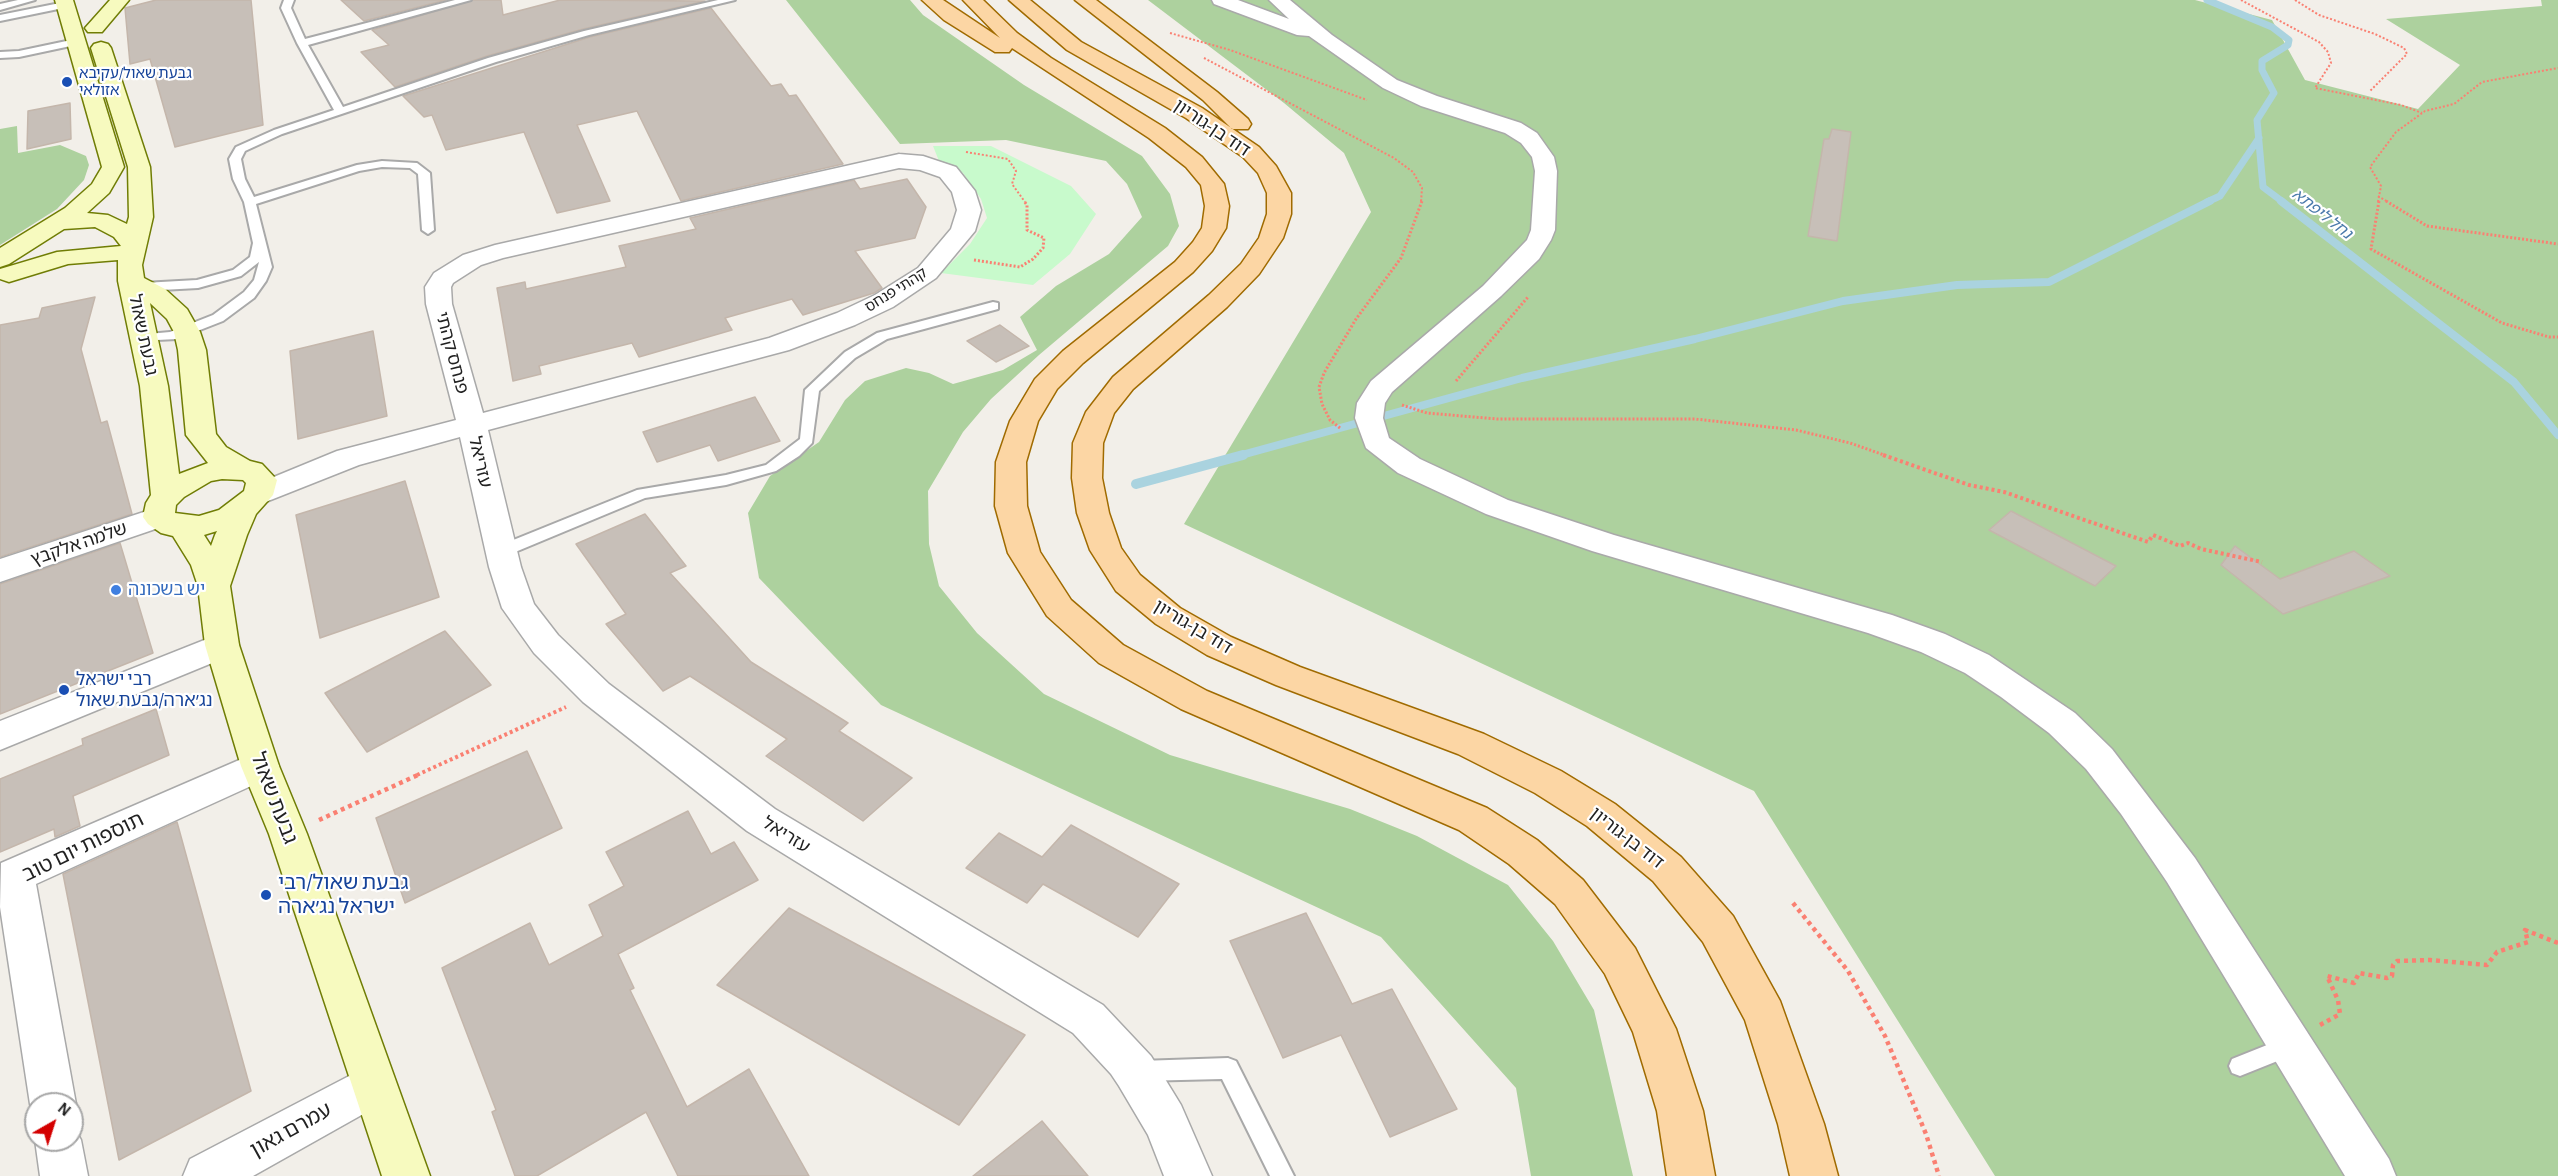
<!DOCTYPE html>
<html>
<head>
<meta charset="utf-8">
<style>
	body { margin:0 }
	#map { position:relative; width:2558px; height:1176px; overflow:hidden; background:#f2efe9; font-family:"Alegreya Sans",sans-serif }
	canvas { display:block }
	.north { position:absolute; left:24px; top:1092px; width:60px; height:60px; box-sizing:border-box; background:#fff; border:2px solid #a7a7a7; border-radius:50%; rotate:39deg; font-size:16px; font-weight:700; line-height:24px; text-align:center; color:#222 }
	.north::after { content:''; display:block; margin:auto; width:21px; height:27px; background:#d40000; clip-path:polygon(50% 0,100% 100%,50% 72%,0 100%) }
</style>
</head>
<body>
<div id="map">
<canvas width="2558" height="1176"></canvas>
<div class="north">N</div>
</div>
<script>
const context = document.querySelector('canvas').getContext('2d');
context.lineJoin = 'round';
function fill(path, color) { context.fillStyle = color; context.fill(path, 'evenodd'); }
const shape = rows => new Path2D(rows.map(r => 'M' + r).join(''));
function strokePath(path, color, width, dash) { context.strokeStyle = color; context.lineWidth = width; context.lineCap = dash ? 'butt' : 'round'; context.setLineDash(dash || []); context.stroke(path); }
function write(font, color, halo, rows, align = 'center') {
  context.font = font + ' "Alegreya Sans","Noto Sans Hebrew",sans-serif'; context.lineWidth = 4.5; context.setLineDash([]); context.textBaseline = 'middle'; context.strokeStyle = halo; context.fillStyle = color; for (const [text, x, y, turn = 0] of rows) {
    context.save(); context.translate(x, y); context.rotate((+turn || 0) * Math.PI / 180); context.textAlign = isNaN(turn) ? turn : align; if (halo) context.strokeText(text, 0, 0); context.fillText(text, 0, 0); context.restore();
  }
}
const forest = shape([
	[786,0,910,0,923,15,1024,85,1142,156,1170,194,1179,226,1168,246,1039,355,991,399,963,432,928,491,929,544,939,586,977,633,1044,694,1170,755,1350,809,1417,836,1508,885,1553,941,1594,1010,1633,1176,1531,1176,1516,1088,1381,937,881,705,759,578,748,513,770,476,819,442,845,400,865,381,906,368,929,373,953,384,1003,370,1037,350,1020,317,1056,286,1109,254,1142,217,1127,184,1106,161,1006,140,900,144],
	[1148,0,2195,0,2272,20,2305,80,2418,109,2460,65,2386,19,2542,6,2541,0,2558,0,2558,1176,1995,1176,1754,791,1184,524,1371,212,1344,153,1284,103],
	[17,126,18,153,60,145,86,156,89,165,84,180,57,209,0,245,0,129]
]);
const park = shape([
	[933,146,991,146,1071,186,1096,214,1070,254,1033,285,941,273,970,244,987,218,981,199,963,173,939,161]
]);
const streamFar2 = shape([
	[2207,0,2272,27,2289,40,2288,45,2262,61,2262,70,2274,93,2257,120,2263,187,2283,202],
	[2207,202,2220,196,2259,138]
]);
const streamFar1 = shape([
	[2281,201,2514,382,2558,435],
	[1238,456,1522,378,1695,339,1843,301,1957,285,2049,282,2210,201]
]);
const stream = shape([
	[1136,484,1243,455]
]);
const building = shape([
	[156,0,251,0,263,125,175,147,150,59,130,64,125,8,156,0],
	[341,0,446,0,364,21,341,0],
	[473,0,501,0,503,15,560,0,705,1,583,29,487,56,395,87,361,52,389,45,372,30,473,0],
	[711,8,771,86,781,84,789,96,796,95,843,164,681,201,637,111,577,125,610,201,557,213,524,132,446,150,432,115,424,117,403,96,590,37,711,8],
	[70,103,71,139,27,149,28,111,70,103],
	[1832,129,1851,132,1837,241,1808,236,1824,139,1829,139,1832,129],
	[907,179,926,207,915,238,855,251,882,288,874,293,803,315,792,299,725,318,732,330,639,357,632,343,539,366,541,374,513,381,497,288,525,282,526,289,626,267,619,246,696,229,690,218,854,180,860,189,907,179],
	[95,297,81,349,101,423,107,421,132,514,0,557,0,325,39,318,42,308,95,297],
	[1000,325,1029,346,996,362,967,341,1000,325],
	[373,331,387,416,298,439,290,351,373,331],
	[755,397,780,441,718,461,710,445,657,462,643,432,755,397],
	[405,481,439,597,320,638,296,515,405,481],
	[2011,511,2116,566,2095,586,1989,530,2011,511],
	[645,514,686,566,670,573,751,662,848,723,839,731,912,778,863,821,766,756,787,739,690,676,663,691,606,624,626,614,576,544,645,514],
	[120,543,153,653,0,714,0,584,120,543],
	[2235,546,2280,579,2354,551,2390,576,2283,614,2221,565,2235,546],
	[445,631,491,685,367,752,325,693,445,631],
	[156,709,169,755,73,796,80,826,55,837,54,829,0,852,0,779,83,745,82,739,156,709],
	[527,751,562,828,405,903,376,818,527,751],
	[688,811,711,854,734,842,758,880,618,954,634,988,630,990,687,1107,749,1069,809,1176,678,1176,646,1112,537,1176,515,1176,492,1112,496,1110,442,968,530,923,549,965,603,936,589,905,624,886,606,852,688,811],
	[177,822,251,1091,119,1160,63,874,177,822],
	[1071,825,1179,884,1138,937,1043,884,1027,903,966,868,999,833,1042,857,1071,825],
	[789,908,1025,1035,959,1125,717,985,789,908],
	[1306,913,1352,1004,1392,989,1457,1109,1390,1137,1341,1035,1283,1058,1230,941,1306,913],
	[1042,1121,1088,1176,973,1176,1042,1121]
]);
const pathFar3 = shape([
	[2241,0,2319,42,2328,52,2331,63,2315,88,2401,105,2422,113],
	[2295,0,2319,15,2375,34,2404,48,2407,54,2370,91],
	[1170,33,1230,50,1367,100],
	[1204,58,1394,158,1413,172,1422,188,1421,202],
	[966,152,1008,159,1016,171,1012,184,1025,202],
	[2378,196,2388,202],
	[2378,202,2381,186,2370,167,2396,132,2425,111,2454,104,2482,82,2558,68]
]);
const pathFar2 = shape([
	[2379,201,2371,249,2502,323,2549,337,2558,337],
	[2386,201,2427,226,2558,244],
	[974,260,1020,267,1033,259,1043,248,1044,238,1027,230,1027,205,1024,201],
	[1456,381,1528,297],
	[1402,405,1427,413,1497,419,1695,419,1796,430,1850,443,1887,456],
	[1340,428,1330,420,1322,404,1319,387,1324,373,1356,319,1401,258,1422,201]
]);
const pathFar1 = shape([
	[1883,455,1969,485,2004,492,2148,542,2153,535,2180,546,2188,543,2201,549,2262,562],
	[417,775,566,707]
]);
const path = shape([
	[319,820,420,774],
	[1793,903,1848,971,1885,1036,1926,1134,1939,1176],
	[2320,1025,2340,1014,2338,1000,2327,976,2354,983,2359,973,2387,978,2392,976,2393,965,2397,961,2430,960,2487,965,2497,952,2528,942,2525,930,2558,943]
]);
const lane = shape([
	[18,0,35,0,0,10,0,4,18,0],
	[284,0,294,0,291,8,305,39,455,0,471,0,308,45,343,107,488,58,584,31,718,0,735,0,589,35,496,62,282,134,245,151,241,159,245,179,254,197,357,165,382,161,417,163,430,173,434,230,428,234,422,230,418,174,410,168,382,167,359,171,256,204,272,267,266,281,254,298,223,321,177,339,137,341,137,335,170,332,213,315,244,292,254,280,259,262,241,276,198,288,143,291,137,287,143,283,197,280,233,270,250,257,253,243,244,202,233,179,229,159,236,147,274,130,334,110,297,43,281,8,284,0],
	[65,2,70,5,68,7,0,21,0,15,65,2],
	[76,39,81,42,80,44,19,57,0,58,0,52,19,51,76,39],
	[993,302,998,303,998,309,887,339,855,358,819,391,812,443,799,456,776,471,726,485,645,498,508,555,496,555,494,551,496,547,637,490,726,475,766,465,800,439,805,390,845,352,877,333,993,302],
	[2292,1035,2300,1038,2303,1045,2300,1052,2240,1076,2232,1073,2229,1066,2232,1059,2292,1035],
	[1228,1058,1236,1061,1294,1176,1270,1176,1222,1079,1140,1081,1132,1078,1129,1071,1132,1064,1140,1061,1228,1058]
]);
const street = shape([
	[1212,0,1238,0,1289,19,1269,0,1290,0,1332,35,1397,80,1437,96,1521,123,1537,133,1554,157,1557,171,1555,230,1551,240,1539,259,1501,296,1392,392,1385,403,1383,418,1389,438,1420,459,1508,500,1614,535,1892,615,1945,634,1989,655,2075,713,2112,749,2195,858,2389,1159,2396,1176,2345,1176,2167,882,2121,814,2086,769,2049,733,2001,697,1965,673,1921,652,1868,633,1592,551,1486,514,1398,473,1366,448,1355,418,1357,403,1371,381,1483,286,1527,240,1531,230,1535,171,1532,157,1521,143,1505,133,1421,106,1383,88,1309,36,1297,35,1214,4,1212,0],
	[899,154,923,156,956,167,975,191,981,210,975,231,936,278,893,307,855,325,789,350,488,430,521,567,534,604,558,635,609,684,775,809,1103,1005,1151,1056,1181,1105,1212,1176,1164,1176,1148,1135,1119,1086,1111,1074,1073,1033,747,831,583,702,534,653,502,608,489,567,460,437,359,465,258,505,247,502,243,495,247,488,337,451,456,420,426,304,425,287,434,273,463,255,495,245,899,154],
	[899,168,920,170,940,177,952,192,957,210,951,229,918,268,875,295,837,313,769,338,483,413,452,304,451,287,453,283,481,265,503,258,899,168],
	[159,507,170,510,175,517,170,524,0,582,0,559,159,507],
	[222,633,234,636,239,645,234,654,0,750,0,721,222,633],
	[260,751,273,756,279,766,273,776,36,884,76,1104,72,1113,72,1104,36,1104,36,1117,30,1104,0,907,1,863,260,751],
	[374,1063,390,1069,396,1084,390,1099,253,1176,183,1176,190,1159,374,1063],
	[72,1123,81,1140,88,1176,40,1176,35,1140,36,1137,36,1140,72,1140,72,1123]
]);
const secondary = shape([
	[55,0,73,0,124,167,109,193,87,213,108,215,127,224,129,217,128,167,91,48,94,44,101,42,108,44,111,48,150,167,153,217,142,265,144,278,165,289,187,309,200,332,206,350,216,434,226,447,250,461,262,464,277,480,273,495,256,514,247,535,230,586,239,645,279,766,307,834,430,1176,382,1176,269,834,241,766,205,645,198,586,191,565,173,536,161,533,148,524,143,517,146,503,151,495,140,386,118,281,118,260,68,264,9,282,0,279,0,269,57,252,121,246,114,237,95,227,64,229,9,264,0,267,0,248,65,208,92,184,102,167,55,0],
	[150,303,167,319,174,332,178,350,186,435,208,463,179,474,168,386,150,303],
	[222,479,243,480,246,483,244,491,219,510,199,516,175,513,176,505,184,497,211,481,222,479],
	[217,531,215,535,211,546,204,535,217,531],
	[110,0,129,0,102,32,88,32,85,28,110,0]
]);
const primary = shape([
	[922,0,943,0,1000,38,963,0,983,0,1017,33,1051,58,1165,128,1202,157,1224,184,1229,206,1226,228,1212,251,1193,272,1083,363,1057,389,1038,421,1026,462,1027,506,1040,552,1071,600,1123,645,1207,691,1487,808,1537,840,1583,880,1635,948,1676,1029,1703,1111,1715,1176,1667,1176,1657,1111,1633,1032,1605,974,1555,904,1509,864,1459,830,1181,709,1099,663,1047,616,1008,553,995,506,996,462,1010,421,1035,379,1063,351,1175,262,1193,242,1202,228,1205,206,1201,185,1186,167,1149,138,1012,48,1009,52,995,52,944,20,922,0],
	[1009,0,1030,0,1081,42,1202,108,1259,147,1276,166,1291,193,1291,214,1283,238,1259,274,1227,307,1133,389,1114,413,1103,443,1102,478,1109,513,1121,548,1140,575,1180,608,1231,637,1300,667,1484,734,1561,771,1615,804,1681,857,1733,916,1780,1001,1824,1124,1838,1176,1790,1176,1778,1124,1745,1020,1703,942,1653,881,1587,826,1535,793,1458,754,1276,685,1207,655,1156,624,1116,591,1090,550,1077,513,1072,478,1073,443,1086,412,1113,377,1209,295,1241,264,1259,238,1267,214,1267,193,1258,173,1243,157,1186,118,1067,50,1009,0],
	[1075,0,1096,0,1217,92,1248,119,1251,124,1248,129,1232,129,1203,100,1075,0]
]);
const markers = [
	[67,82,6,"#1a4fb4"],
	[116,590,6,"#3f7fe0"],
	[64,690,6,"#1a4fb4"],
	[266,895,6,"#1a4fb4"]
];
const farTransitnames = [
	["גבעת שאול/עקיבא",79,73],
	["אזולאי",79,90]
];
const farStreetnames = [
	["קהתי פנחס",896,290,-32]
];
const farWaternames = [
	["נחל ליפתא",2322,214,38]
];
const streetNames = [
	["דוד בן-גוריון",1212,128,34],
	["גבעת שאול",143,335,78],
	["פנחס קהתי",452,353,75],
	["עזריאל",480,462,77],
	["שלמה אלקבץ",79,544,-19],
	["דוד בן-גוריון",1193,627,31],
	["עזריאל",786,835,32],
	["דוד בן-גוריון",1627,838,38]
];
const shopNames = [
	["יש בשכונה",128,590]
];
const transitNames = [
	["רבי ישראל",76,680],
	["נג׳ארה/גבעת שאול",76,701]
];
const nearStreetnames = [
	["גבעת שאול",274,798,69],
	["תוספות יום טוב",83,847,-26],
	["עמרם גאון",291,1130,-29]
];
const nearTransitnames = [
	["גבעת שאול/רבי",278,883],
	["ישראל נג׳ארה",278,907]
];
fill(forest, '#add19e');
fill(park, '#c8facc');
strokePath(streamFar2, '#aad3df', 7);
strokePath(streamFar1, '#aad3df', 8);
strokePath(stream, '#aad3df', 10);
fill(building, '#c7bfb8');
strokePath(building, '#c4b6ab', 1.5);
strokePath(lane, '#a9a9a9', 4);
strokePath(street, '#a9a9a9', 3);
strokePath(secondary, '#707d05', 3);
strokePath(primary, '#a06b00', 3);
strokePath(pathFar3, '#fa8072', 2, [2, 2]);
strokePath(pathFar2, '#fa8072', 3, [2, 2]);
strokePath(pathFar1, '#fa8072', 4, [3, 3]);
strokePath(path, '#fa8072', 4.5, [4, 4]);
fill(lane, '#fff');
fill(street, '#fff');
fill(secondary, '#f7fabf');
fill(primary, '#fcd6a4');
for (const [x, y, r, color] of markers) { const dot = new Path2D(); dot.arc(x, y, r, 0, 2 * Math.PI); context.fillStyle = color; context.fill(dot); strokePath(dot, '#fff', 2); }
write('15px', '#164399', '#fff', farTransitnames, 'left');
write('15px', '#222', '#fff', farStreetnames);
write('italic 16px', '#4a7aab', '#fff', farWaternames);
write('18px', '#222', '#fff', streetNames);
write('18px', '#366cbe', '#fff', shopNames, 'left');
write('18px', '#164399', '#fff', transitNames, 'left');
write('21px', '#222', '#fff', nearStreetnames);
write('21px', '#164399', '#fff', nearTransitnames, 'left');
</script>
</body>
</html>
